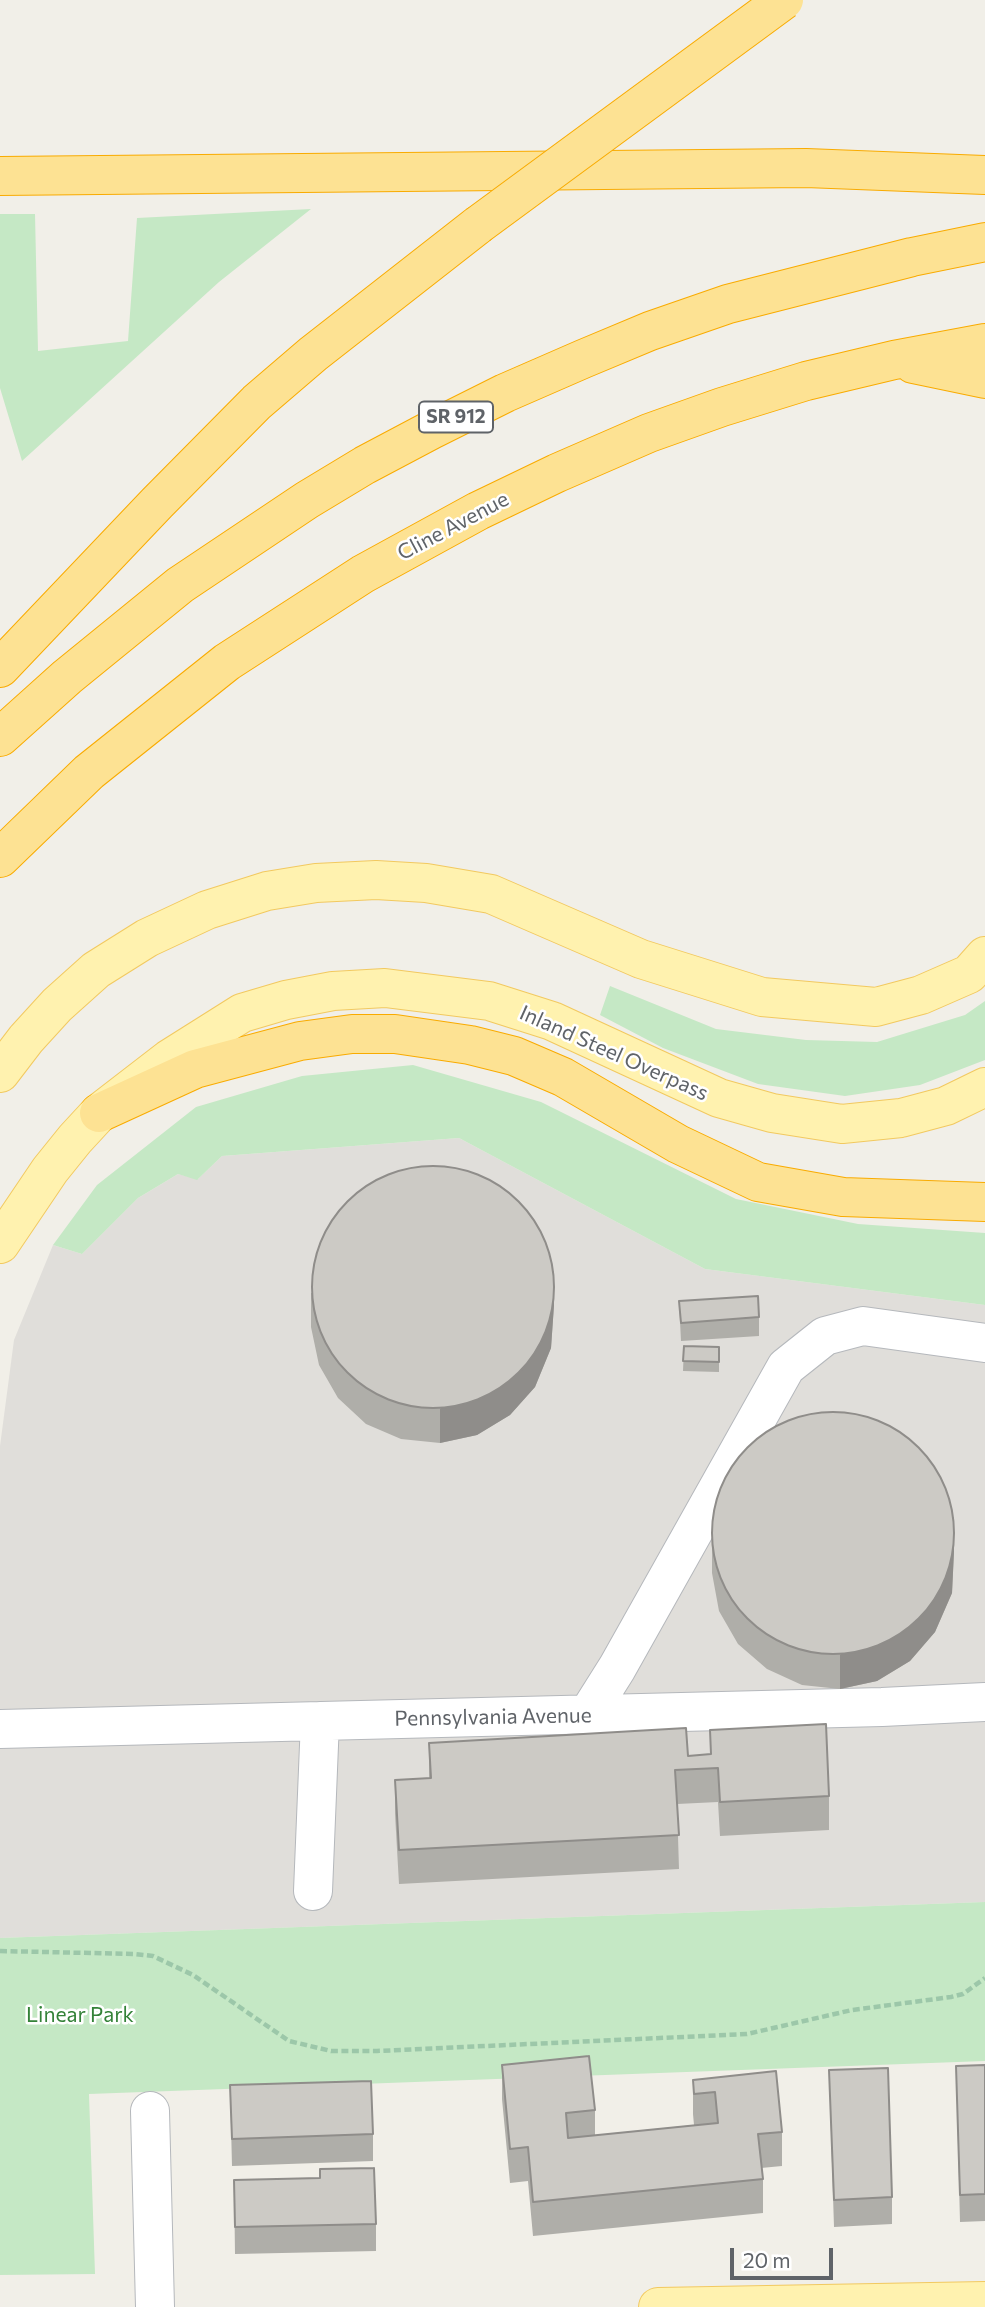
<!DOCTYPE html>
<html>
<head>
<meta charset="utf-8">
<style>
	body { margin:0 }
	#map { position:relative; width:985px; height:2307px; overflow:hidden; background:#f1efe8; font-family:Commissioner,sans-serif }
	canvas { display:block }
	.scale { position:absolute; left:730px; top:2248px; width:103px; height:32px; box-sizing:border-box; border:4px solid #5f6368; border-top:0; padding-left:9px; font-size:21px; line-height:24px; white-space:nowrap; color:#5f6368; -webkit-text-stroke:5px #fff; paint-order:stroke }
</style>
</head>
<body>
<div id="map">
<canvas width="985" height="2307"></canvas>
<div class="scale">20 m</div>
</div>
<script>
const context = document.querySelector('canvas').getContext('2d');
context.lineJoin = 'round';
function fill(path, color) { context.fillStyle = color; context.fill(path, 'evenodd'); }
const shape = rows => new Path2D(rows.map(r => 'M' + r).join(''));
function strokePath(path, color, width, dash) { context.strokeStyle = color; context.lineWidth = width; context.lineCap = dash ? 'butt' : 'round'; context.setLineDash(dash || []); context.stroke(path); }
function write(font, color, halo, rows, align = 'center') {
  context.font = font + ' Commissioner,sans-serif'; context.lineWidth = 5; context.setLineDash([]); context.textBaseline = 'middle'; context.strokeStyle = halo; context.fillStyle = color; for (const [text, x, y, turn = 0] of rows) {
    context.save(); context.translate(x, y); context.rotate((+turn || 0) * Math.PI / 180); context.textAlign = isNaN(turn) ? turn : align; if (halo) context.strokeText(text, 0, 0); context.fillText(text, 0, 0); context.restore();
  }
}
const industrial = shape([
	[459,1138,705,1269,985,1305,985,1902,0,1938,0,1446,14,1340,53,1245,82,1254,138,1198,178,1174,198,1179,222,1156]
]);
const green = shape([
	[311,209,219,282,22,461,0,388,0,214,35,214,38,351,128,341,137,218],
	[610,986,716,1029,806,1040,877,1042,965,1015,985,1001,985,1060,920,1085,845,1096,758,1084,663,1048,600,1015],
	[413,1065,541,1102,736,1199,858,1224,985,1233,985,1305,705,1269,459,1138,222,1156,197,1180,178,1174,138,1198,82,1254,53,1245,97,1185,196,1107,302,1076],
	[985,1902,985,2061,89,2094,95,2274,0,2275,0,1938]
]);
const path = shape([
	[0,1951,135,1954,153,1956,193,1975,289,2041,331,2051,377,2051,747,2034,852,2010,951,1997,963,1994,985,1978]
]);
const minor = shape([
	[588,1714,617,1668,786,1367,825,1336,863,1326,985,1343],
	[0,1729,882,1707,985,1702],
	[313,1891,320,1721],
	[150,2111,155,2307]
]);
const major = shape([
	[0,1073,26,1039,57,1005,96,970,147,938,207,910,267,891,316,883,376,880,426,883,491,894,641,959,762,997,876,1007,921,995,969,974,985,956],
	[0,1244,50,1170,75,1139,99,1113,169,1059,242,1013,286,1000,333,991,385,988,489,1001,552,1021,719,1098,772,1113,842,1124,901,1118,946,1106,985,1087],
	[658,2307,985,2301]
]);
const highway = shape([
	[0,176,806,168,985,175],
	[913,364,985,379],
	[0,668,157,503,257,402,313,354,478,225],
	[0,737,67,677,180,585,307,500,365,465,433,429,505,393,583,359,650,331,728,304,912,257,985,242],
	[0,858,89,772,227,662,363,574,478,511,557,473,649,433,722,407,806,381,894,360,985,343],
	[99,1113,195,1069,300,1041,352,1034,395,1034,470,1045,514,1056,563,1077,678,1144,758,1182,843,1197,985,1202]
]);
const highwayBridge = shape([
	[478,225,784,0]
]);
const wall = shape([
	[311,1293,554,1305,551,1348,535,1387,510,1415,477,1435,440,1443,401,1439,366,1424,338,1398,319,1365,311,1327],
	[679,1301,759,1317,759,1336,681,1341],
	[684,1346,719,1347,719,1372,683,1371],
	[712,1539,954,1551,952,1593,935,1632,910,1661,877,1681,840,1689,802,1685,767,1669,738,1644,719,1611,712,1573],
	[710,1730,829,1796,829,1830,720,1836,718,1802,677,1804,679,1869,399,1884,395,1814,395,1780,429,1778,429,1743,688,1756,710,1754],
	[502,2065,595,2110,595,2135,694,2125,693,2114,693,2080,782,2132,782,2166,761,2168,763,2179,763,2213,533,2236,528,2181,510,2183,502,2099],
	[985,2065,985,2221,960,2222,956,2066],
	[829,2070,892,2197,892,2224,834,2227],
	[230,2085,373,2134,373,2161,232,2166],
	[234,2180,376,2224,376,2251,235,2254]
]);
const shadedWall = shape([
	[554,1271,554,1305,551,1348,535,1387,510,1415,477,1435,440,1443,440,1409],
	[954,1517,954,1551,952,1593,935,1632,910,1661,877,1681,840,1689,840,1655]
]);
const building = shape([
	'312 1287a121 121 0 1 1 242 0a121 121 0 1 1-242 0Z',
	[758,1296,759,1317,681,1323,679,1301,758,1296],
	[684,1346,719,1347,719,1362,683,1361,684,1346],
	'712 1533a121 121 0 1 1 242 0a121 121 0 1 1-242 0Z',
	[826,1724,829,1796,720,1802,718,1768,675,1770,679,1835,399,1850,395,1780,431,1778,429,1743,686,1728,688,1756,711,1754,710,1730,826,1724],
	[589,2056,595,2110,566,2113,568,2138,718,2123,715,2092,694,2094,693,2080,776,2071,782,2132,758,2134,763,2179,533,2202,528,2147,510,2149,502,2065,589,2056],
	[985,2065,985,2194,960,2195,956,2066,985,2065],
	[888,2068,892,2197,834,2200,829,2070,888,2068],
	[371,2081,373,2134,232,2139,230,2085,371,2081],
	[374,2168,376,2224,235,2227,234,2180,320,2178,320,2169,374,2168]
]);
const shields = [
	[456,417,74]
];
const shieldNames = [
	["SR 912",456,417]
];
const streetNames = [
	["Cline Avenue",453,526,-28],
	["Inland Steel Overpass",614,1053,24],
	["Pennsylvania Avenue",493,1717,-1]
];
const parkNames = [
	["Linear Park",80,2015]
];
fill(industrial, '#e0deda');
fill(green, '#c5e8c5');
strokePath(minor, '#b5b8bc', 40);
strokePath(major, '#f2c960', 40);
strokePath(highway, '#f9ab00', 40);
strokePath(path, '#9cc7a9', 4.5, [7, 3.5]);
strokePath(minor, '#fff', 38);
strokePath(major, '#fff2af', 38);
strokePath(highway, '#fde293', 38);
strokePath(highwayBridge, '#f9ab00', 40, []);
strokePath(highwayBridge, '#fde293', 38);
fill(wall, '#afaea9');
fill(shadedWall, '#8f8d8a');
fill(building, '#cccac5');
strokePath(building, '#8f8d8a', 2);
for (const [x, y, w] of shields) { const box = new Path2D(); box.roundRect(x - w / 2, y - 15.5, w, 31, 5); context.fillStyle = '#fff'; context.fill(box); strokePath(box, '#5f6368', 2); }
write('bold 19px', '#5f6368', null, shieldNames);
write('21px', '#5f6368', '#fff', streetNames);
write('21px', '#348238', '#fff', parkNames);
</script>
</body>
</html>
